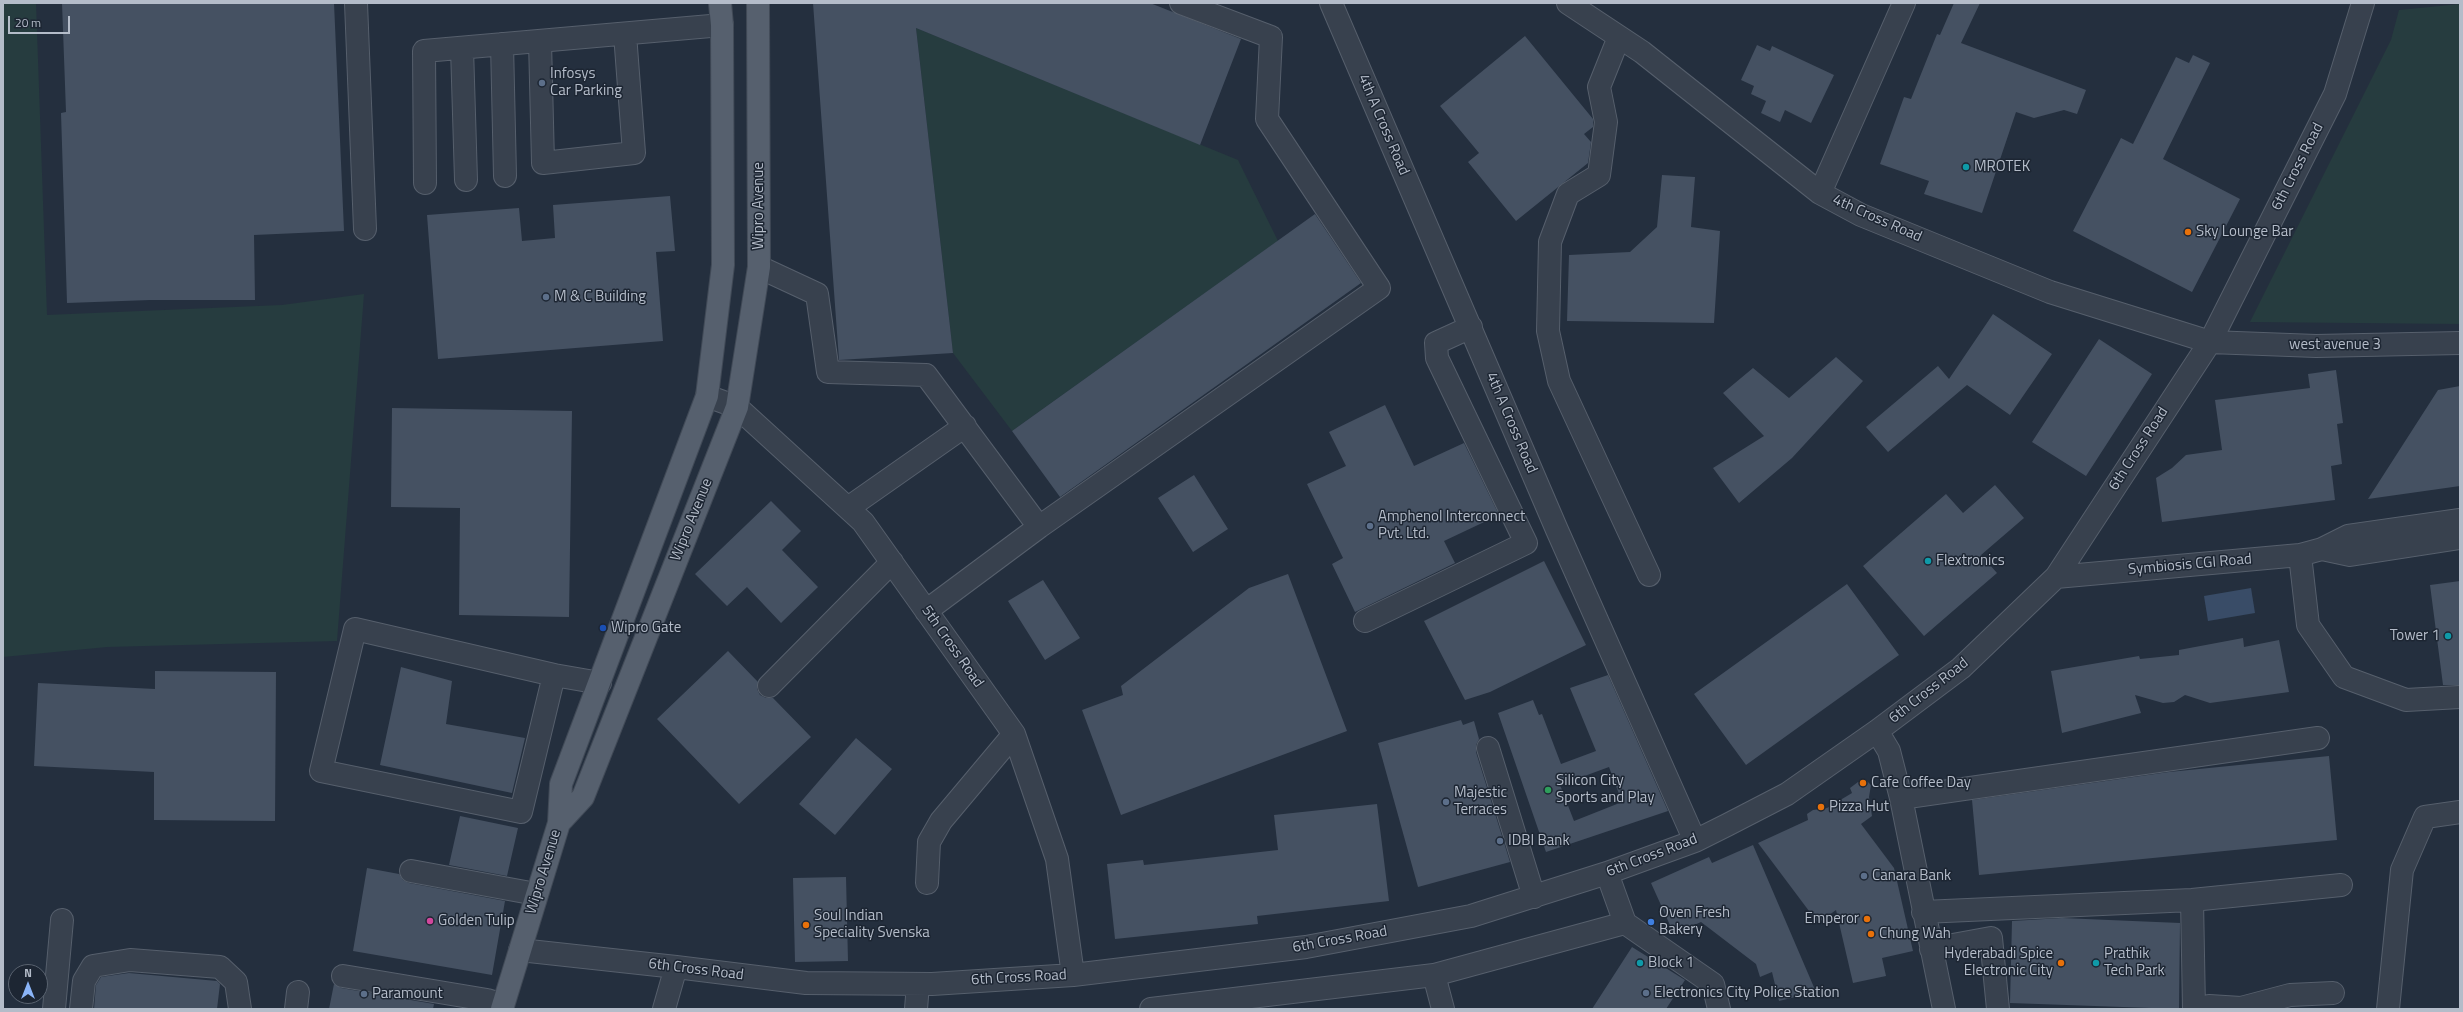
<!DOCTYPE html>
<html>
<head>
<meta charset="utf-8">
<style>
	body { margin:0 }
	#map { position:relative; width:2463px; height:1012px; overflow:hidden; background:#242f3e; font-family:"Titillium Web",sans-serif }
	canvas { display:block }
	.frame { position:absolute; inset:0; border:4px solid #b4bcc9; pointer-events:none }
	.north { position:absolute; left:8px; top:964px; width:40px; height:40px; box-sizing:border-box; background:#1d2633; border:1px solid #59626f; border-radius:50%; rotate:0deg; font-size:11px; font-weight:700; line-height:16px; text-align:center; color:#b4bcc9 }
	.north::after { content:''; display:block; margin:auto; width:14px; height:18px; background:#8ab4f8; clip-path:polygon(50% 0,100% 100%,50% 72%,0 100%) }
	.scale { position:absolute; left:8px; top:16px; width:62px; height:18px; box-sizing:border-box; border:2px solid #b4bcc9; border-top:0; padding-left:5px; font-size:12px; line-height:14px; white-space:nowrap; color:#b4bcc9; -webkit-text-stroke:3px #1d2633; paint-order:stroke }
</style>
</head>
<body>
<div id="map">
<canvas width="2463" height="1012"></canvas>
<div class="frame"></div>
<div class="north">N</div>
<div class="scale">20 m</div>
</div>
<script>
const context = document.querySelector('canvas').getContext('2d');
context.lineJoin = 'round';
function fill(path, color) { context.fillStyle = color; context.fill(path, 'evenodd'); }
const shape = rows => new Path2D(rows.map(r => 'M' + r).join(''));
function strokePath(path, color, width, dash) { context.strokeStyle = color; context.lineWidth = width; context.lineCap = dash ? 'butt' : 'round'; context.setLineDash(dash || []); context.stroke(path); }
function write(font, color, halo, rows, align = 'center') {
  context.font = font + ' "Titillium Web",sans-serif'; context.lineWidth = 3; context.setLineDash([]); context.textBaseline = 'middle'; context.strokeStyle = halo; context.fillStyle = color; for (const [text, x, y, turn = 0] of rows) {
    context.save(); context.translate(x, y); context.rotate((+turn || 0) * Math.PI / 180); context.textAlign = isNaN(turn) ? turn : align; if (halo) context.strokeText(text, 0, 0); context.fillText(text, 0, 0); context.restore();
  }
}
const green = shape([
	[3,3,36,3,47,315,282,305,364,294,337,641,107,647,3,657],
	[2460,4,2460,324,2250,322,2391,40,2399,10],
	[916,28,1238,160,1278,241,1012,431,953,353]
]);
const water = shape([
	[2251,588,2255,613,2208,621,2204,596]
]);
const building = shape([
	[62,3,334,3,344,231,254,235,255,300,150,300,67,303,61,113,66,112],
	[813,3,1150,3,1241,39,1200,145,916,28,953,353,839,360],
	[1954,3,1980,3,1961,43,2086,90,2077,114,2064,110,2034,118,2016,112,1982,213,1924,194,1929,181,1880,164,1904,97,1911,99,1937,34,1940,35],
	[1525,36,1593,119,1593,127,1584,134,1591,142,1588,163,1516,221,1468,162,1479,153,1440,106],
	[1757,45,1770,51,1772,46,1834,75,1811,123,1785,110,1780,122,1761,113,1766,101,1751,94,1754,86,1741,80],
	[2193,55,2210,63,2163,159,2240,199,2192,292,2073,231,2121,138,2133,144,2176,57,2189,63],
	[1662,175,1695,177,1691,227,1720,231,1714,323,1567,321,1569,255,1630,252,1657,227],
	[670,196,675,251,656,252,663,341,438,359,427,215,519,208,522,241,555,238,553,205],
	[1315,214,1361,283,1060,497,1012,431],
	[1993,314,2052,354,2010,415,1967,385,1888,452,1866,427,1938,366,1949,379],
	[2099,339,2152,374,2086,476,2032,442],
	[1836,357,1863,381,1792,458,1739,503,1713,468,1764,436,1723,393,1753,368,1789,398],
	[2336,370,2343,423,2337,424,2342,464,2331,466,2335,500,2162,522,2156,478,2172,468,2186,455,2222,450,2215,400,2310,388,2308,374],
	[2460,386,2460,486,2368,499,2438,390],
	[1385,405,1414,466,1464,443,1499,515,1444,541,1455,563,1355,612,1332,564,1343,558,1307,484,1346,466,1329,432],
	[392,408,572,411,569,617,459,615,460,508,391,507],
	[1194,475,1228,529,1193,552,1158,498],
	[1995,485,2024,518,1981,555,1997,573,1924,636,1863,566,1946,494,1963,513],
	[771,501,801,531,782,550,818,587,781,623,747,587,727,606,695,574],
	[1544,561,1586,645,1490,692,1465,700,1424,621],
	[1288,574,1347,731,1121,815,1082,710,1123,695,1121,686,1249,588],
	[1043,580,1080,638,1045,660,1008,601],
	[2460,581,2460,685,2443,685,2430,585],
	[1847,584,1899,655,1746,765,1694,694],
	[2243,638,2244,647,2279,640,2289,692,2210,703,2185,695,2174,702,2163,703,2135,695,2141,713,2062,733,2051,671,2139,656,2140,659,2179,655,2179,650],
	[728,651,758,682,757,689,760,695,766,698,773,698,811,737,739,804,657,719],
	[401,667,452,681,446,724,525,738,512,793,380,765],
	[155,671,276,672,275,821,154,820,154,772,34,766,38,683,155,689],
	[1608,675,1668,811,1546,852,1498,713,1533,700,1539,715,1542,714,1561,764,1596,751,1570,688],
	[1609,767,1622,802,1574,821,1560,785],
	[1461,720,1463,725,1474,721,1479,739,1476,745,1476,752,1510,862,1418,887,1378,743],
	[856,738,892,769,835,835,799,804],
	[2329,756,2337,840,1979,875,1972,800,2169,772],
	[1866,780,1871,785,1869,797,1872,816,1861,824,1894,868,1913,951,1882,958,1886,976,1853,983,1836,910,1818,923,1758,843,1808,820,1807,814,1813,810,1827,808,1852,793,1850,788,1858,782],
	[1377,804,1389,901,1257,916,1258,924,1115,939,1107,864,1143,860,1144,865,1278,850,1274,815],
	[460,816,518,828,507,876,449,865],
	[1753,845,1816,992,1779,1001,1772,972,1760,977,1756,964,1701,922,1674,934,1651,883,1709,857,1712,863],
	[367,868,399,874,403,880,409,883,505,901,492,975,353,951],
	[846,877,848,961,795,962,793,878],
	[2062,918,2180,923,2179,1009,2010,1003,2012,921],
	[1632,947,1685,980,1666,1009,1592,1009],
	[129,973,217,981,220,984,217,1009,94,1009,96,985,101,977],
	[334,984,341,988,434,1004,433,1009,329,1009]
]);
const minor = shape([
	[356,3,365,229],
	[1331,3,1557,530,1695,841],
	[1568,3,1642,52,1820,193,1861,215,2050,292,2210,342,2316,346,2460,343],
	[1619,37,1599,87,1606,122,1599,175,1568,194,1550,242,1548,331,1559,381,1649,575],
	[540,41,543,163,634,153,625,34],
	[502,44,505,176],
	[462,48,466,180],
	[425,183,424,51,722,25],
	[1820,193,1904,3],
	[759,267,817,294,828,372,926,375,1039,527],
	[707,396,737,407,863,522,1014,734,1057,859,1073,975],
	[848,508,965,426],
	[2460,520,2348,536,2322,549,2350,555,2460,538],
	[2300,555,2308,625,2344,677,2406,700,2460,697],
	[2056,577,2300,555,2322,549],
	[926,611,1039,527,1379,288,1267,119,1271,37,1181,3],
	[1365,621,1526,543,1437,358,1436,343,1471,327],
	[554,675,521,812,321,771,355,629,554,675,600,683],
	[769,686,892,562],
	[1877,731,1889,751,1901,798,1944,1009],
	[1488,748,1534,897],
	[1901,798,2318,738],
	[411,871,536,894],
	[1607,873,1625,923,1713,984,1719,1009],
	[927,883,929,842,941,821,1014,734],
	[2192,900,2194,1009],
	[1923,912,2192,900,2341,885],
	[1931,949,1991,938,1998,1009],
	[520,950,676,967,806,983,932,984,1073,975,1306,947,1471,916,1607,873,1695,841,1727,825,1787,794,1877,731,1961,668,2056,577,2210,342,2335,94,2363,3],
	[1434,975,1443,1009],
	[343,976,487,1000,503,1005],
	[54,1009,62,920],
	[81,1009,84,981,93,966,130,960,220,967,236,982,240,1009],
	[296,1009,298,992],
	[664,1009,676,967],
	[916,1009,918,984],
	[1151,1009,1434,975,1625,923],
	[2206,1009,2209,1006,2241,1008,2290,995,2333,993],
	[2388,1009,2402,870,2425,817,2460,812]
]);
const major = shape([
	[559,823,561,784,707,396,723,265,722,25,720,3],
	[502,1009,559,823,583,797,737,407,759,267,758,3]
]);
const markers = [
	[542,83,4,"#5c6f8a"],
	[1966,167,4,"#0f9aa8"],
	[2188,232,4,"#e8710a"],
	[546,297,4,"#5c6f8a"],
	[1370,526,4,"#5c6f8a"],
	[1928,561,4,"#0f9aa8"],
	[603,628,4,"#1a4fb4"],
	[2448,636,4,"#0f9aa8"],
	[1863,783,4,"#e8710a"],
	[1548,790,4,"#2e9e5b"],
	[1446,802,4,"#5c6f8a"],
	[1821,807,4,"#e8710a"],
	[1500,841,4,"#5c6f8a"],
	[1864,876,4,"#5c6f8a"],
	[1867,919,4,"#e8710a"],
	[430,921,4,"#d1479c"],
	[1651,922,4,"#3f7fe0"],
	[806,925,4,"#e8710a"],
	[1871,934,4,"#e8710a"],
	[1640,963,4,"#0f9aa8"],
	[2061,963,4,"#e8710a"],
	[2096,963,4,"#0f9aa8"],
	[1646,993,4,"#5c6f8a"],
	[364,994,4,"#5c6f8a"]
];
const poiNames = [
	["Infosys",550,74],
	["Car Parking",550,91],
	["MROTEK",1974,167],
	["Sky Lounge Bar",2196,232],
	["M & C Building",554,297],
	["Amphenol Interconnect",1378,517],
	["Pvt. Ltd.",1378,534],
	["Flextronics",1936,561],
	["Wipro Gate",611,628],
	["Tower 1",2440,636,"right"],
	["Silicon City",1556,781],
	["Sports and Play",1556,798],
	["Cafe Coffee Day",1871,783],
	["Majestic",1454,793],
	["Terraces",1454,810],
	["Pizza Hut",1829,807],
	["IDBI Bank",1508,841],
	["Canara Bank",1872,876],
	["Oven Fresh",1659,913],
	["Bakery",1659,930],
	["Soul Indian",814,916],
	["Speciality Svenska",814,933],
	["Emperor",1859,919,"right"],
	["Golden Tulip",438,921],
	["Chung Wah",1879,934],
	["Hyderabadi Spice",2053,954,"right"],
	["Electronic City",2053,971,"right"],
	["Prathik",2104,954],
	["Tech Park",2104,971],
	["Block 1",1648,963],
	["Electronics City Police Station",1654,993],
	["Paramount",372,994]
];
const streetNames = [
	["4th A Cross Road",1383,125,67],
	["6th Cross Road",2298,167,-63],
	["Wipro Avenue",759,206,-90],
	["4th Cross Road",1877,219,24],
	["west avenue 3",2335,345],
	["4th A Cross Road",1511,423,67],
	["6th Cross Road",2139,449,-57],
	["Wipro Avenue",692,520,-68],
	["Symbiosis CGI Road",2190,565,-5],
	["5th Cross Road",952,647,55],
	["6th Cross Road",1929,691,-38],
	["6th Cross Road",1652,856,-21],
	["Wipro Avenue",544,872,-73],
	["6th Cross Road",1340,940,-10],
	["6th Cross Road",696,970,7],
	["6th Cross Road",1019,978,-3]
];
fill(green, '#263c3f');
fill(water, '#394c67');
fill(building, '#455162');
strokePath(minor, '#565f6c', 24);
strokePath(major, '#414a57', 24);
strokePath(minor, '#38414e', 22);
strokePath(major, '#56606e', 22);
for (const [x, y, r, color] of markers) { const dot = new Path2D(); dot.arc(x, y, r, 0, 2 * Math.PI); context.fillStyle = color; context.fill(dot); strokePath(dot, '#1d2633', 1.5); }
write('15px', '#b4bcc9', '#1d2633', poiNames, 'left');
write('15px', '#b4bcc9', '#1d2633', streetNames);
</script>
</body>
</html>
